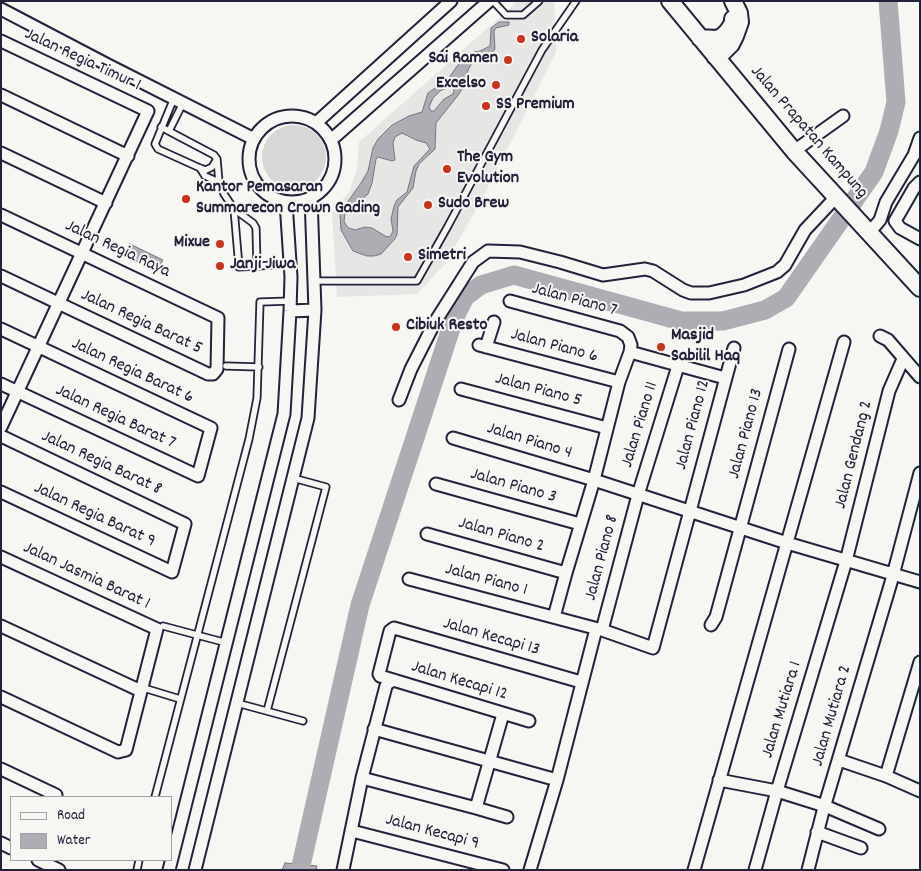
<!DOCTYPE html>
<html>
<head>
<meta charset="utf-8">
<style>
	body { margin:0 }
	#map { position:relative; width:921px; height:871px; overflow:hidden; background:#f6f6f2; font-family:Dekko,sans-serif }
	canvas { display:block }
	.frame { position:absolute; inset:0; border:2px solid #22223b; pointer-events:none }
	.legend { position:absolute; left:10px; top:796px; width:162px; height:65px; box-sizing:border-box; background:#f6f6f2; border:1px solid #a1a1a9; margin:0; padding:6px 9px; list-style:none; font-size:15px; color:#22223b }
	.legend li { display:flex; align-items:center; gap:10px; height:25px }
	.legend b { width:25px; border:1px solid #a1a1a9 }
</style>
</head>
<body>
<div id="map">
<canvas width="921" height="871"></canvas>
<div class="frame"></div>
<ul class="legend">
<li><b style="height:6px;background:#f6f6f2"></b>Road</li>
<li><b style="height:14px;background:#adadb3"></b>Water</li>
</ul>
</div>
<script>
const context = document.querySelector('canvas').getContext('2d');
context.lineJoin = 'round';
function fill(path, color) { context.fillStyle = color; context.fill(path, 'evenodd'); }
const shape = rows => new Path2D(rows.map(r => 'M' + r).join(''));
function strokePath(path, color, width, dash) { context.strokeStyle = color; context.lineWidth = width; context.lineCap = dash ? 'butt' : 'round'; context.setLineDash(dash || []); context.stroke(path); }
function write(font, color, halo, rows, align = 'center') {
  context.font = font + ' Dekko,sans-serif'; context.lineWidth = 4; context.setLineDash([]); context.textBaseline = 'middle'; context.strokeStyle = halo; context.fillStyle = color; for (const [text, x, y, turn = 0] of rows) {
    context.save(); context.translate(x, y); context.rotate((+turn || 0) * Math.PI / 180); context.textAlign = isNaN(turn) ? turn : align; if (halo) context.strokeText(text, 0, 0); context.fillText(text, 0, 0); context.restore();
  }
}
const built = shape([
	[518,1,554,1,556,52,480,203,445,264,417,294,337,297,332,213,350,190,357,168,359,142]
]);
const green = shape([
	'262 157a32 32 0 1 1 64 0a32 32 0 1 1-64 0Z'
]);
const water = shape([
	[499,22,509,22,509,25,496,28,494,31,495,49,492,53,472,63,468,70,463,87,459,94,436,123,435,149,419,164,416,171,413,188,398,207,397,235,394,240,381,254,374,256,367,256,353,251,341,230,340,215,344,207,361,183,368,171,373,148,378,139,392,125,409,116,422,112,428,93,448,79,458,65,474,52,480,51,490,46,491,28,499,22],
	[449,87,453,88,454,91,453,94,444,99,434,111,431,111,429,107,433,98,440,91,449,87],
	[402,133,416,140,426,143,430,149,414,166,407,192,397,200,394,206,391,219,393,231,391,235,389,237,385,236,372,228,365,227,355,230,349,228,346,225,344,221,345,214,348,211,359,206,362,199,368,194,372,183,376,159,378,157,392,161,395,160,393,143,395,137,402,133],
	[130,244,163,260,157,271,124,255,130,244],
	[285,863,317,866,316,870,282,870,285,863]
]);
const river = shape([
	[300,870,360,605,454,319,465,297,481,285,514,275,681,321,723,321,765,310,786,298,874,172,889,131,896,102,888,1]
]);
const lane = shape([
	[493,1,506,15,523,15,539,1],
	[174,98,155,144,158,149,200,168,206,170,212,167,217,159],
	[161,127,214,155,217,159,219,182,224,194,234,209,253,223,256,228,257,266,290,264],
	[169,131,183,103],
	[200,168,205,176,219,182],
	[234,209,239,267,257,266],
	[315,281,417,281,448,226,542,50,576,1],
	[226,366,259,367],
	[163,626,227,643],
	[147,689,180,699],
	[237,703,303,721],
	[267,711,326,487,293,478],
	[155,797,249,439,257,398,260,302,291,301],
	[137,870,139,860]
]);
const street = shape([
	[1,9,108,65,254,139],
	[1,41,148,111,1,427],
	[1,95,128,156],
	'249 159a43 43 0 1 1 86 0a43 43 0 1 1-86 0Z',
	[316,123,451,1],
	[331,140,489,1],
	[794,151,843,116],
	[1,153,106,203],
	[920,182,914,188,895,221,900,228,920,239],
	[1,215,218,318,217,369,213,374,208,374,1,276],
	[869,233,880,220,886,202,914,155,920,138],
	[510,301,620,331,628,337,631,345,630,352,619,382,594,480,566,573,554,617],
	[290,311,315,310],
	[1,329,211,428,198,476,1,384],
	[880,336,888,340,920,377],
	[479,345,619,382],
	[486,347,494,322],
	[630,352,725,378],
	[461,389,607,428],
	[399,400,411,369,435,322,473,262,488,251,520,252,560,262,603,275,645,269,653,271,683,290,691,293,709,293,744,285,777,272,785,265,805,230,836,197],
	[1,436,185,524,172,572,1,492],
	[453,438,594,480,787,543,920,582],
	[436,484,580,524],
	[427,534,566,573],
	[1,557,157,629,126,750,118,752,1,697],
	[409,579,602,630,653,648,734,348],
	[711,625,716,617,789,349],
	[1,626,141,691],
	[602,630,638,495,678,366],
	[529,721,380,676,379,674,390,631,394,628,581,682],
	[374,729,557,780],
	[839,760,886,776,920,791],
	[1,769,56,795,55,797],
	[886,776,920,662],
	[362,778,386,686,388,683,394,680],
	[719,780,777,791,825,806,879,829],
	[476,808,507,817],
	[352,831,503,870],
	[817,832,861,848],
	[1,843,11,848],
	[38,860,59,870],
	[169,870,284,414,290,311,291,277,286,202],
	[195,870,308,418,315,310,311,197],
	[343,870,362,778,476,808,503,714],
	[530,870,557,780,596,629],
	[694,870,844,342],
	[755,870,777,791,846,561,889,391,903,359],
	[808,870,823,811,892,579,920,473]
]);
const secondary = shape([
	[670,1,794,151,920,288],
	[700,38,716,39,722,37,728,31,733,23,733,19],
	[715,56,721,54,731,44,735,36,740,22,739,13,733,1]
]);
const markers = [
	[521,39,5,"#c8321e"],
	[508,60,5,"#c8321e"],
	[496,85,5,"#c8321e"],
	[486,106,5,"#c8321e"],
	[447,169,5,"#c8321e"],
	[186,199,5,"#c8321e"],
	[428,205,5,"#c8321e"],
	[220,244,5,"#c8321e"],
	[408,257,5,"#c8321e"],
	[220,266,5,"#c8321e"],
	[396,327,5,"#c8321e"],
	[661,347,5,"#c8321e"]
];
const poiNames = [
	["Solaria",531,39],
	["Sai Ramen",498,60,"right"],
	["Excelso",486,85,"right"],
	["SS Premium",496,106],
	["The Gym",457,159],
	["Evolution",457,180],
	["Kantor Pemasaran",196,189],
	["Summarecon Crown Gading",196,210],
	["Sudo Brew",438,205],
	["Mixue",210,244,"right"],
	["Simetri",418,257],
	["Janji Jiwa",230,266],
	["Cibiuk Resto",406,327],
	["Masjid",671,337],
	["Sabilil Haq",671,358]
];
const streetNames = [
	["Jalan Regia Timur 1",82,61,25],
	["Jalan Prapatan Kampung",808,133,49],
	["Jalan Regia Raya",117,250,25],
	["Jalan Piano 7",574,301,15],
	["Jalan Regia Barat 5",141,323,25],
	["Jalan Piano 6",554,347,15],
	["Jalan Regia Barat 6",132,372,25],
	["Jalan Piano 5",538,391,15],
	["Jalan Regia Barat 7",115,418,25],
	["Jalan Piano 11",641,425,-73],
	["Jalan Piano 12",694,425,-75],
	["Jalan Piano 13",747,434,-75],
	["Jalan Piano 4",529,442,17],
	["Jalan Gendang 2",855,455,-76],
	["Jalan Regia Barat 8",101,464,25],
	["Jalan Piano 3",513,487,16],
	["Jalan Regia Barat 9",94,516,25],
	["Jalan Piano 2",501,536,16],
	["Jalan Piano 8",603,558,-75],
	["Jalan Jasmia Barat 1",86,577,25],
	["Jalan Piano 1",486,581,15],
	["Jalan Kecapi 13",491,638,16],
	["Jalan Kecapi 12",459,682,17],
	["Jalan Mutiara 1",783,710,-73],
	["Jalan Mutiara 2",833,716,-74],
	["Jalan Kecapi 9",432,833,15]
];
fill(built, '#e6e6e4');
fill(green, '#d7d7d7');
fill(water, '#adadb3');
strokePath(water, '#757583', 1);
strokePath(river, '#adadb3', 19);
strokePath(lane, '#22223b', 9);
strokePath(street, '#22223b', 15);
strokePath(secondary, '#22223b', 20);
strokePath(lane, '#f6f6f2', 5.5);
strokePath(street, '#f6f6f2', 11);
strokePath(secondary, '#f6f6f2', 16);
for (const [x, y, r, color] of markers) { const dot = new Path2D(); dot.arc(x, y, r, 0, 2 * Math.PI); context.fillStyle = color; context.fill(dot); strokePath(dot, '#f6f6f2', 2); }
write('bold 18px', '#22223b', '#f6f6f2', poiNames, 'left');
write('18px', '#22223b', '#f6f6f2', streetNames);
</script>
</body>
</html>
